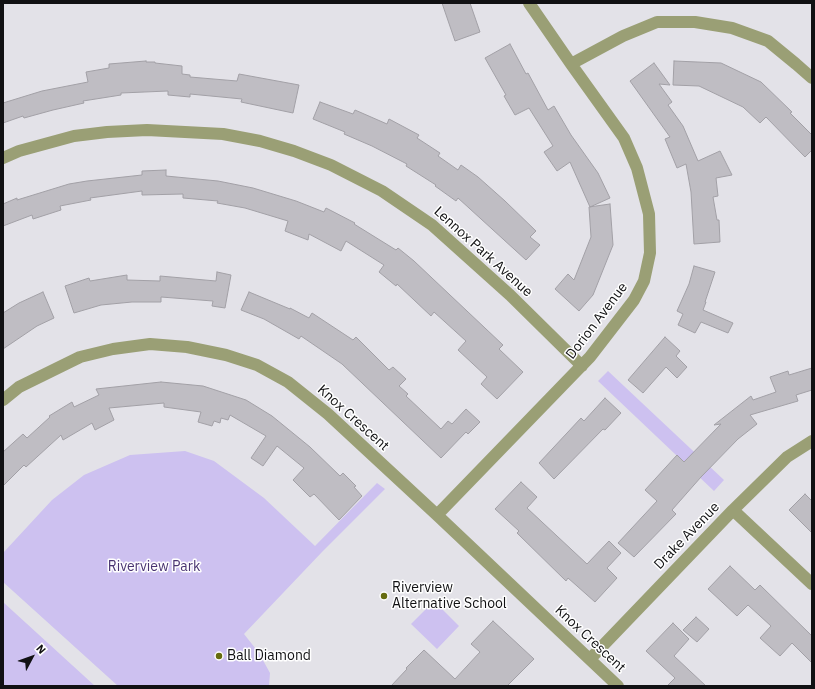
<!DOCTYPE html>
<html>
<head>
<meta charset="utf-8">
<style>
	body { margin:0 }
	#map { position:relative; width:815px; height:689px; overflow:hidden; background:#e3e2e8; font-family:"IBM Plex Sans",sans-serif }
	canvas { display:block }
	.frame { position:absolute; inset:0; border:4px solid #111113; pointer-events:none }
	.north { position:absolute; left:12px; top:637px; width:40px; height:40px; -webkit-text-stroke:3px #fff; paint-order:stroke; rotate:49deg; font-size:11px; font-weight:700; line-height:16px; text-align:center; color:#111113 }
	.north::after { content:''; display:block; margin:auto; width:14px; height:18px; background:#111113; clip-path:polygon(50% 0,100% 100%,50% 72%,0 100%) }
</style>
</head>
<body>
<div id="map">
<canvas width="815" height="689"></canvas>
<div class="frame"></div>
<div class="north">N</div>
</div>
<script>
const context = document.querySelector('canvas').getContext('2d');
context.lineJoin = 'round';
function fill(path, color) { context.fillStyle = color; context.fill(path, 'evenodd'); }
const shape = rows => new Path2D(rows.map(r => 'M' + r).join(''));
function strokePath(path, color, width, dash) { context.strokeStyle = color; context.lineWidth = width; context.lineCap = dash ? 'butt' : 'round'; context.setLineDash(dash || []); context.stroke(path); }
function write(font, color, halo, rows, align = 'center') {
  context.font = font + ' "IBM Plex Sans",sans-serif'; context.lineWidth = 3; context.setLineDash([]); context.textBaseline = 'middle'; context.strokeStyle = halo; context.fillStyle = color; for (const [text, x, y, turn = 0] of rows) {
    context.save(); context.translate(x, y); context.rotate((+turn || 0) * Math.PI / 180); context.textAlign = isNaN(turn) ? turn : align; if (halo) context.strokeText(text, 0, 0); context.fillText(text, 0, 0); context.restore();
  }
}
const green = shape([
	[608,371,724,480,714,491,598,381],
	[185,451,214,461,264,498,315,546,377,483,385,489,322,552,244,634,259,653,270,673,269,686,118,686,3,582,3,553,52,500,84,475,130,455],
	[434,601,459,626,437,649,411,624],
	[3,602,95,686,3,686]
]);
const building = shape([
	[442,3,470,3,480,32,455,41,442,3],
	[510,44,526,74,528,73,548,110,554,106,571,135,598,173,610,198,590,207,570,162,557,171,544,152,553,146,529,108,515,115,504,96,506,95,485,58,510,44],
	[146,61,146,62,155,62,155,63,182,66,182,74,190,75,190,77,237,81,239,74,299,85,293,113,241,102,242,99,190,94,190,97,168,95,168,91,121,93,121,95,83,101,84,103,53,110,24,118,23,116,3,123,3,103,42,91,88,82,86,72,109,68,109,64,146,61],
	[674,61,721,63,761,82,792,112,790,113,812,135,812,150,805,157,766,117,760,123,743,107,699,86,673,85,674,61],
	[654,63,670,85,659,84,672,102,668,105,683,126,698,161,720,151,732,175,716,178,718,196,713,197,717,220,719,220,720,242,694,244,691,192,686,164,677,168,665,139,670,137,630,81,654,63],
	[320,102,353,114,355,110,387,124,389,119,419,135,417,138,440,153,438,156,458,170,461,165,478,177,505,201,536,231,530,237,540,245,526,260,458,198,456,201,435,186,436,185,406,166,407,164,372,146,344,134,345,132,313,119,320,102],
	[166,170,166,176,218,181,253,188,296,201,324,212,326,208,355,223,354,224,396,250,398,248,414,261,503,345,499,349,523,372,497,399,481,384,487,377,458,350,466,341,434,312,431,316,397,284,396,286,379,272,384,265,346,241,341,251,309,234,308,240,285,231,288,221,245,208,217,203,218,201,183,198,183,194,142,195,142,191,90,198,91,200,60,206,61,210,33,219,32,215,3,226,3,204,17,198,17,200,69,184,87,181,142,175,142,171,166,170],
	[610,204,613,245,593,295,579,311,555,289,568,274,574,280,591,237,589,207,610,204],
	[694,266,715,272,705,302,706,302,703,310,733,323,728,333,701,322,695,333,678,325,683,314,677,311,689,284,694,266],
	[217,272,231,275,225,308,212,306,213,301,161,297,161,302,132,302,101,305,74,313,65,286,89,278,90,281,127,275,127,280,160,281,160,276,216,281,217,272],
	[43,292,54,318,37,326,3,349,3,313,19,303,43,292],
	[249,292,290,309,290,308,309,318,312,313,353,340,356,337,389,370,393,367,406,379,399,386,408,394,406,396,441,429,448,421,452,424,466,409,480,422,468,434,466,432,441,458,342,364,301,336,299,339,264,319,241,310,249,292],
	[665,337,680,351,676,356,687,367,677,378,666,367,643,393,628,380,665,337],
	[812,368,812,390,796,395,798,401,750,415,757,424,738,439,701,477,672,510,676,514,634,557,618,543,657,501,645,490,677,455,684,462,721,424,714,425,751,396,753,400,776,392,770,377,788,371,789,375,812,368],
	[161,382,203,386,246,400,272,416,310,447,340,476,343,473,356,486,354,487,362,496,339,520,314,494,310,497,293,480,304,468,277,446,263,466,251,458,266,436,230,415,228,420,221,418,220,423,214,421,212,426,198,422,201,412,164,407,164,403,109,408,114,420,95,430,92,423,63,440,61,435,26,467,24,465,3,486,3,452,23,434,27,438,50,417,49,416,72,402,74,407,99,395,96,389,161,382],
	[605,398,621,413,605,430,603,429,554,479,539,463,581,418,584,421,605,398],
	[521,482,537,497,527,508,587,564,609,541,621,553,607,568,617,578,595,602,568,578,566,581,517,533,519,531,495,509,521,482],
	[805,494,812,501,812,533,789,510,805,494],
	[730,566,755,590,760,585,812,636,812,663,792,643,780,656,760,638,771,626,748,605,737,616,708,589,730,566],
	[696,617,709,629,697,642,683,630,696,617],
	[493,621,534,659,507,686,391,686,407,669,406,668,424,650,455,679,480,652,471,644,493,621],
	[673,623,689,639,674,656,706,686,667,686,675,678,646,651,673,623]
]);
const minor = shape([
	[571,64,623,36,657,22,695,22,732,28,768,41,796,64,812,78],
	[3,158,19,151,74,136,107,132,147,130,223,134,260,141,294,151,331,165,382,191,432,225,510,295,582,366],
	[3,400,19,387,80,357,113,349,150,344,187,347,226,355,257,365,288,382,328,414,437,515,618,686],
	[733,510,812,584],
	[437,515,590,357,634,300,644,281,650,253,649,214,637,168,624,138,571,64,529,3],
	[590,659,733,510,787,457,812,441]
]);
const markers = [
	[384,596,4,"#666c0f"],
	[219,656,4,"#666c0f"]
];
const streetNames = [
	["Lennox Park Avenue",483,252,42],
	["Dorion Avenue",597,321,-53],
	["Knox Crescent",353,418,42],
	["Drake Avenue",687,536,-46],
	["Knox Crescent",590,639,43]
];
const parkNames = [
	["Riverview Park",154,567]
];
const poiNames = [
	["Riverview",392,588],
	["Alternative School",392,604],
	["Ball Diamond",227,656]
];
fill(green, '#cdc1f0');
fill(building, '#bfbdc3');
strokePath(building, '#a2a0a6', 1);
strokePath(minor, '#9a9f75', 12);
for (const [x, y, r, color] of markers) { const dot = new Path2D(); dot.arc(x, y, r, 0, 2 * Math.PI); context.fillStyle = color; context.fill(dot); strokePath(dot, '#fff', 1.5); }
write('14px', '#111113', '#fff', streetNames);
write('14px', '#493471', '#fff', parkNames);
write('14px', '#111113', '#fff', poiNames, 'left');
</script>
</body>
</html>
